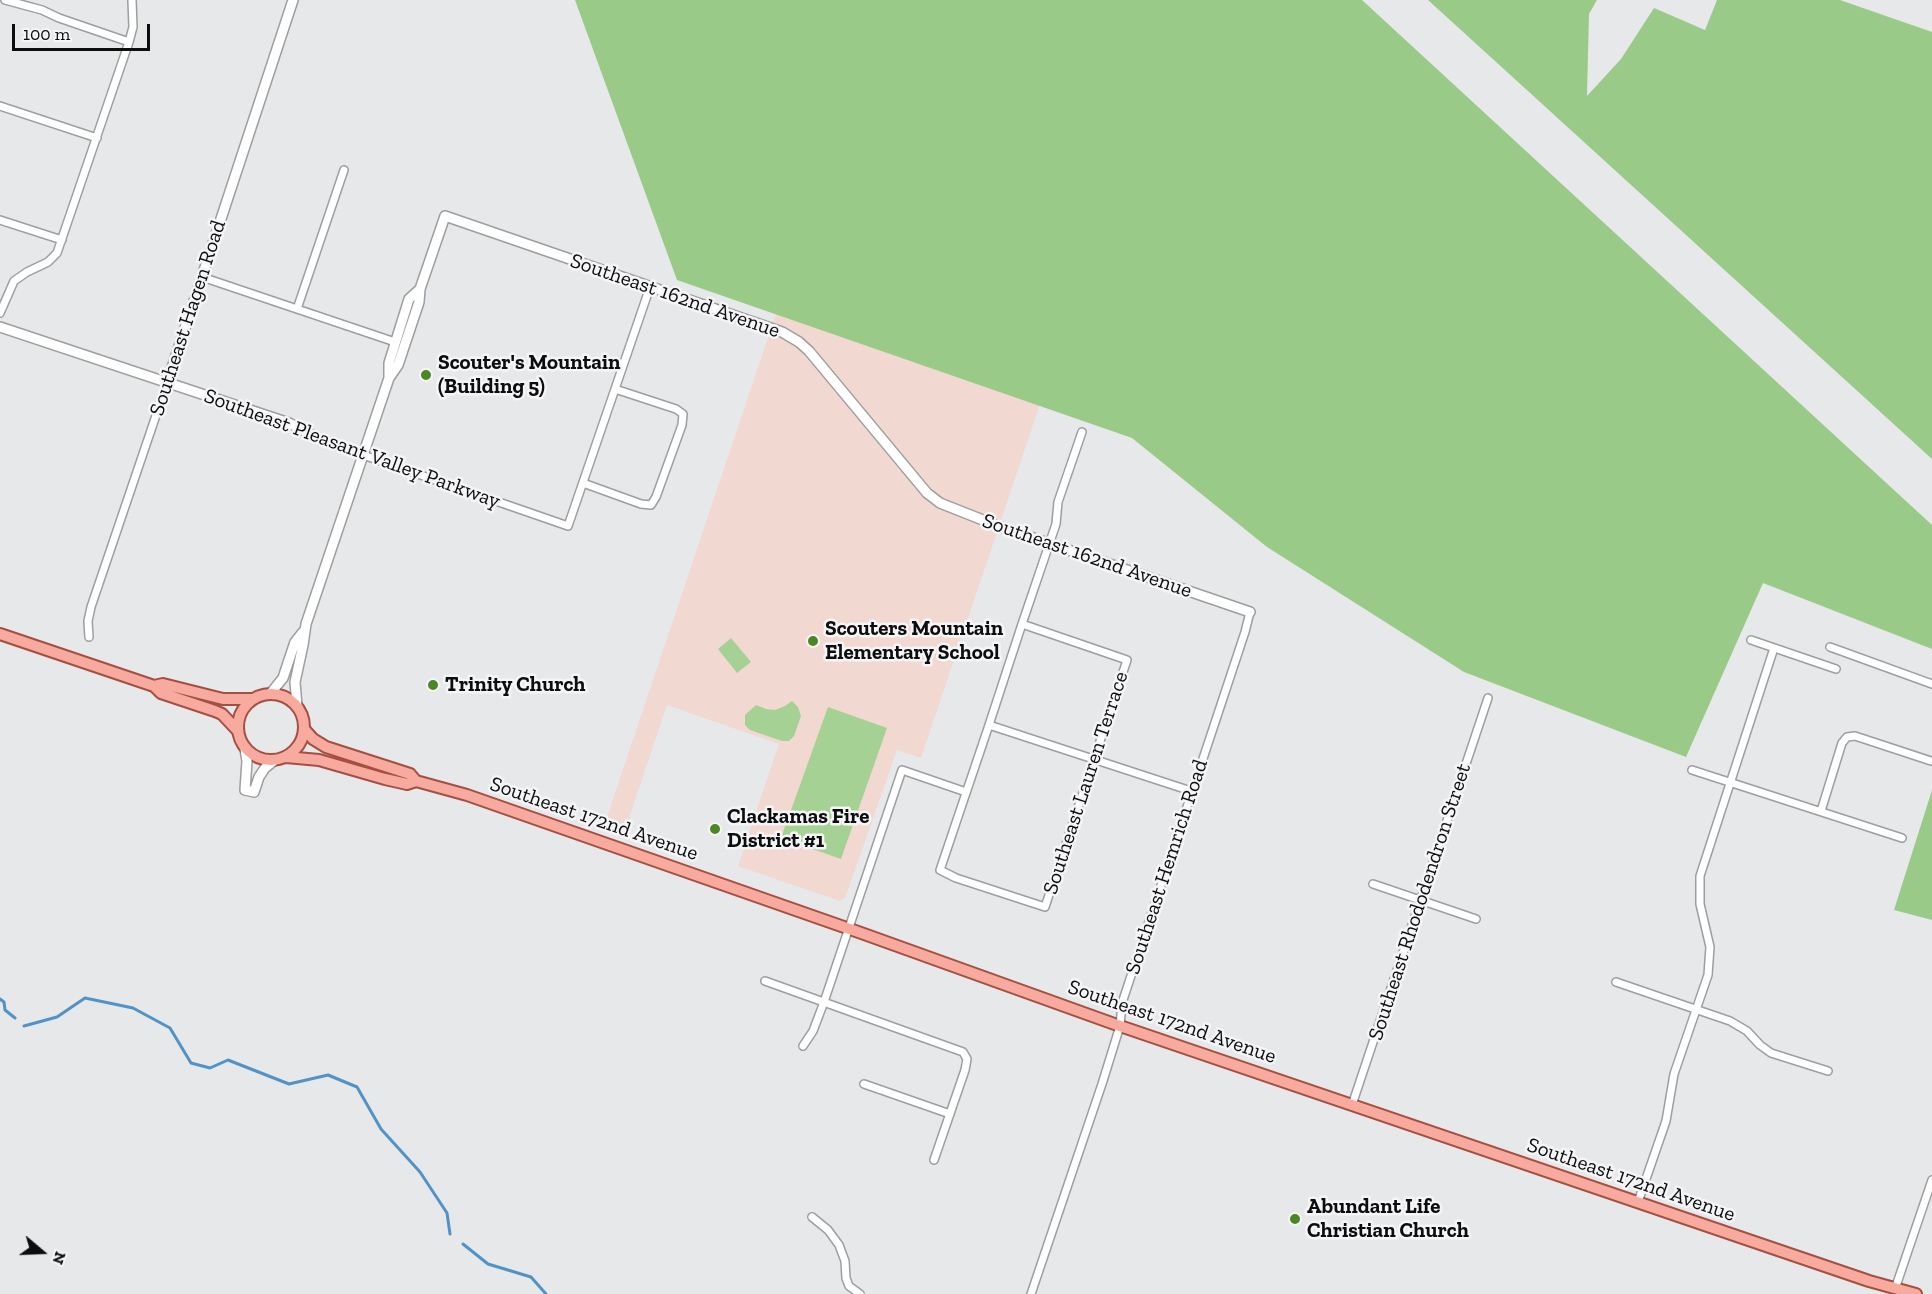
<!DOCTYPE html>
<html>
<head>
<meta charset="utf-8">
<style>
	body { margin:0 }
	#map { position:relative; width:1932px; height:1294px; overflow:hidden; background:#e7e8ea; font-family:"Zilla Slab",serif }
	canvas { display:block }
	.north { position:absolute; left:12px; top:1222px; width:60px; height:60px; -webkit-text-stroke:4px #f5f5f7; paint-order:stroke; rotate:109deg; font-size:16px; font-weight:700; line-height:24px; text-align:center; color:#0c0d0d }
	.north::after { content:''; display:block; margin:auto; width:21px; height:27px; background:#0c0d0d; clip-path:polygon(50% 0,100% 100%,50% 72%,0 100%) }
	.scale { position:absolute; left:12px; top:24px; width:138px; height:27px; box-sizing:border-box; border:3px solid #0c0d0d; border-top:0; padding-left:8px; font-size:18px; line-height:21px; white-space:nowrap; color:#0c0d0d; -webkit-text-stroke:4px #f5f5f7; paint-order:stroke }
</style>
</head>
<body>
<div id="map">
<canvas width="1932" height="1294"></canvas>
<div class="north">N</div>
<div class="scale">100 m</div>
</div>
<script>
const context = document.querySelector('canvas').getContext('2d');
context.lineJoin = 'round';
function fill(path, color) { context.fillStyle = color; context.fill(path, 'evenodd'); }
const shape = rows => new Path2D(rows.map(r => 'M' + r).join(''));
function strokePath(path, color, width, dash) { context.strokeStyle = color; context.lineWidth = width; context.lineCap = dash ? 'butt' : 'round'; context.setLineDash(dash || []); context.stroke(path); }
function write(font, color, halo, rows, align = 'center') {
  context.font = font + ' "Zilla Slab",serif'; context.lineWidth = 5; context.setLineDash([]); context.textBaseline = 'middle'; context.strokeStyle = halo; context.fillStyle = color; for (const [text, x, y, turn = 0] of rows) {
    context.save(); context.translate(x, y); context.rotate((+turn || 0) * Math.PI / 180); context.textAlign = isNaN(turn) ? turn : align; if (halo) context.strokeText(text, 0, 0); context.fillText(text, 0, 0); context.restore();
  }
}
const education = shape([
	[776,314,1040,404,921,758,897,750,845,898,840,901,738,866,779,744,667,705,626,827,606,820]
]);
const green = shape([
	[731,638,751,662,737,673,718,649],
	[792,701,798,707,801,716,794,736,789,741,782,741,750,730,745,725,745,715,756,705,766,709,775,710,785,706],
	[828,707,887,728,841,859,781,838]
]);
const forest = shape([
	[575,0,1362,0,1932,525,1932,649,1763,583,1686,757,1464,672,1267,547,1132,438,677,280],
	[1428,0,1597,0,1589,14,1587,96,1621,59,1654,8,1705,30,1717,0,1840,0,1932,32,1932,459],
	[1932,790,1932,920,1894,910]
]);
const stream = shape([
	[0,999,4,1002,5,1010,15,1018],
	[24,1026,57,1017,85,998,133,1008,170,1028,191,1063,210,1068,228,1060,289,1084,328,1075,357,1087,381,1129,420,1172,447,1213,450,1234],
	[463,1244,488,1264,531,1277,546,1294]
]);
const minor = shape([
	[5,0,42,10,59,18,129,42],
	[0,106,97,138],
	[0,220,62,240],
	[202,277,395,342],
	[297,309,344,170],
	[0,313,14,281,27,272,48,262,57,253,129,42,133,27,132,0],
	[363,455,568,526,650,287],
	[583,483,641,504,651,505,656,497,682,425,683,414,676,409,615,389],
	[1022,624,1127,660,1045,907,956,878,940,870,989,725,1022,624,1056,524,1058,502,1082,432],
	[89,637,88,621,91,607,167,383],
	[1751,640,1836,669],
	[1830,647,1932,684],
	[989,725,1191,791],
	[1692,770,1902,838],
	[1821,811,1842,743,1847,737,1855,736,1931,761],
	[1373,884,1476,919],
	[765,981,963,1052,967,1059,965,1070,934,1160],
	[1616,982,1730,1021,1747,1031,1760,1045,1771,1053,1828,1071],
	[803,1046,813,1031,824,1002,902,770,966,792],
	[864,1084,950,1114],
	[1352,1105,1488,698],
	[1638,1202,1666,1121,1674,1074,1708,975,1710,947,1700,904,1700,876,1774,648],
	[812,1217,828,1230,839,1245,845,1261,846,1278,849,1286,860,1294],
	[1895,1289,1932,1180],
	[1031,1294,1102,1084,1120,1026,1122,1003,1245,632,1250,612]
]);
const tertiary = shape([
	[0,327,289,423,320,439,363,455],
	[389,378,389,363,409,299,420,289],
	[167,383,293,0],
	[270,694,283,678,295,642,303,632],
	[297,706,295,682,303,645,306,624,389,378,398,365,419,302,420,289,445,216,782,332,799,342,809,351,927,493,940,503,998,526,1250,612],
	[245,749,247,761,245,790,254,792,259,777,265,768,275,760]
]);
const primary = shape([
	[0,634,154,686,161,693,215,711,222,714,238,731],
	[154,686,163,684,223,699,252,699],
	'238 727a33 33 0 1 1 66 0a33 33 0 1 1-66 0Z',
	[304,729,313,739,326,747,410,774,416,781],
	[286,757,319,760,385,779,407,784,416,781,467,795,864,934,1120,1026,1869,1281,1916,1294]
]);
const markers = [
	[426,375,6,"#4b8725"],
	[813,641,6,"#4b8725"],
	[433,685,6,"#4b8725"],
	[715,829,6,"#4b8725"],
	[1295,1219,6,"#4b8725"]
];
const streetNames = [
	["Southeast 162nd Avenue",675,296,19],
	["Southeast Hagen Road",188,318,-72],
	["Southeast Pleasant Valley Parkway",352,449,20],
	["Southeast 162nd Avenue",1087,556,19],
	["Southeast Lauren Terrace",1086,783,-72],
	["Southeast 172nd Avenue",594,819,19],
	["Southeast Hemrich Road",1167,867,-72],
	["Southeast Rhododendron Street",1420,902,-72],
	["Southeast 172nd Avenue",1172,1022,19],
	["Southeast 172nd Avenue",1631,1180,19]
];
const poiNames = [
	["Scouter's Mountain",438,363],
	["(Building 5)",438,387],
	["Scouters Mountain",825,629],
	["Elementary School",825,653],
	["Trinity Church",445,685],
	["Clackamas Fire",727,817],
	["District #1",727,841],
	["Abundant Life",1307,1207],
	["Christian Church",1307,1231]
];
fill(education, '#f1d8d0');
fill(green, '#a5d294');
fill(forest, '#9aca88');
strokePath(stream, '#5193c7', 3);
strokePath(minor, '#9d9e9f', 10);
strokePath(tertiary, '#9d9e9f', 12);
strokePath(primary, '#a34f42', 14);
strokePath(minor, '#fff', 7);
strokePath(tertiary, '#fff', 9);
strokePath(primary, '#f9aa9f', 10);
for (const [x, y, r, color] of markers) { const dot = new Path2D(); dot.arc(x, y, r, 0, 2 * Math.PI); context.fillStyle = color; context.fill(dot); strokePath(dot, '#f5f5f7', 2); }
write('21px', '#0c0d0d', '#f5f5f7', streetNames);
write('bold 21px', '#0c0d0d', '#f5f5f7', poiNames, 'left');
</script>
</body>
</html>
